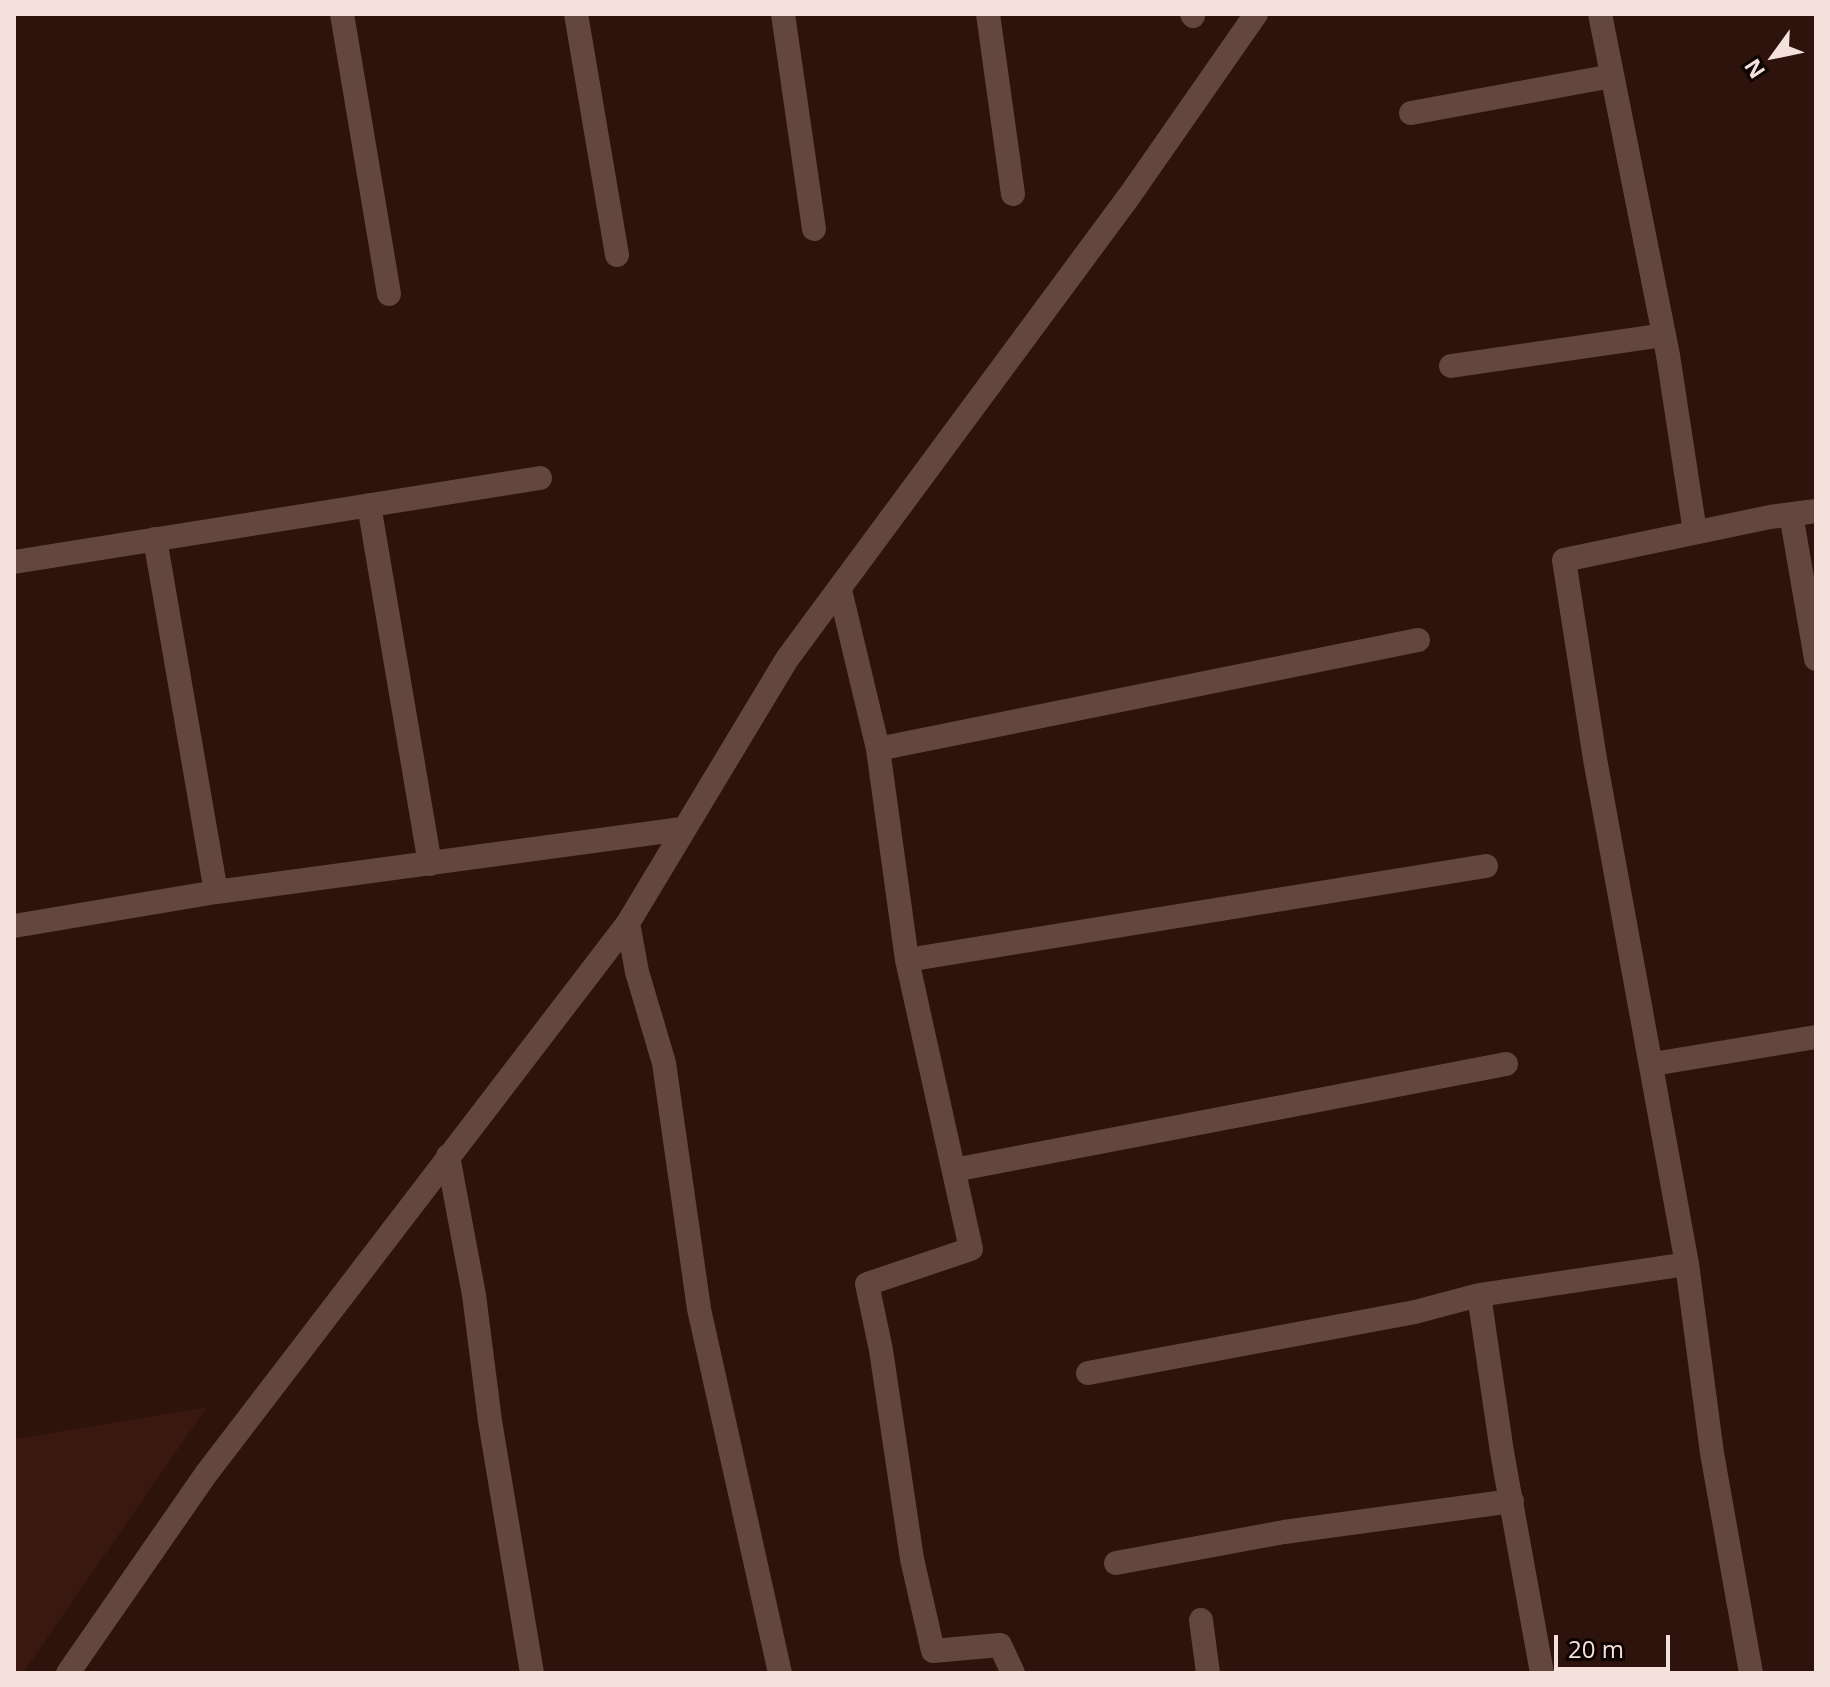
<!DOCTYPE html>
<html>
<head>
<meta charset="utf-8">
<style>
	body { margin:0 }
	#map { position:relative; width:1830px; height:1687px; overflow:hidden; background:#2d130b; font-family:"Open Sans",sans-serif }
	canvas { display:block }
	.frame { position:absolute; inset:0; border:16px solid #f5e1dc; pointer-events:none }
	.north { position:absolute; left:1734px; top:16px; width:80px; height:80px; -webkit-text-stroke:6px #0d0402; paint-order:stroke; rotate:237deg; font-size:22px; font-weight:700; line-height:32px; text-align:center; color:#f5e1dc }
	.north::after { content:''; display:block; margin:auto; width:28px; height:36px; background:#f5e1dc; clip-path:polygon(50% 0,100% 100%,50% 72%,0 100%) }
	.scale { position:absolute; left:1554px; top:1635px; width:116px; height:36px; box-sizing:border-box; border:4px solid #f5e1dc; border-top:0; padding-left:10px; font-size:24px; line-height:28px; white-space:nowrap; color:#f5e1dc; -webkit-text-stroke:6px #0d0402; paint-order:stroke }
</style>
</head>
<body>
<div id="map">
<canvas width="1830" height="1687"></canvas>
<div class="frame"></div>
<div class="north">N</div>
<div class="scale">20 m</div>
</div>
<script>
const context = document.querySelector('canvas').getContext('2d');
context.lineJoin = 'round';
function fill(path, color) { context.fillStyle = color; context.fill(path, 'evenodd'); }
const shape = rows => new Path2D(rows.map(r => 'M' + r).join(''));
function strokePath(path, color, width, dash) { context.strokeStyle = color; context.lineWidth = width; context.lineCap = dash ? 'butt' : 'round'; context.setLineDash(dash || []); context.stroke(path); }
const built = shape([
	[207,1407,23,1673,14,1673,14,1439]
]);
const minor = shape([
	[342,14,389,294],
	[576,14,617,255],
	[783,14,814,229],
	[988,14,1013,194],
	[1192,14,1193,16],
	[1600,14,1668,355,1695,532],
	[1411,113,1612,76],
	[1451,366,1664,335],
	[369,505,430,864],
	[1791,514,1816,659],
	[155,539,216,892],
	[14,562,540,478],
	[840,590,878,749,907,960,971,1249,867,1284,881,1350,912,1559,933,1651,1000,1645,1013,1673],
	[878,749,1418,640],
	[628,923,637,972,664,1063,699,1309,780,1673],
	[14,926,216,892,682,829],
	[907,960,1486,866],
	[1653,1064,1816,1037],
	[448,1156,474,1295,490,1421,532,1673],
	[954,1170,1506,1064],
	[1479,1295,1502,1452,1542,1673],
	[1088,1373,1415,1312,1479,1295,1687,1264],
	[1116,1563,1284,1532,1512,1501],
	[1201,1620,1208,1673],
	[68,1673,206,1474,628,923,787,659,1130,195,1256,14],
	[1751,1673,1712,1453,1687,1264,1595,759,1564,560,1770,517,1816,511]
]);
fill(built, '#39180f');
strokePath(minor, '#63463e', 24);
</script>
</body>
</html>
